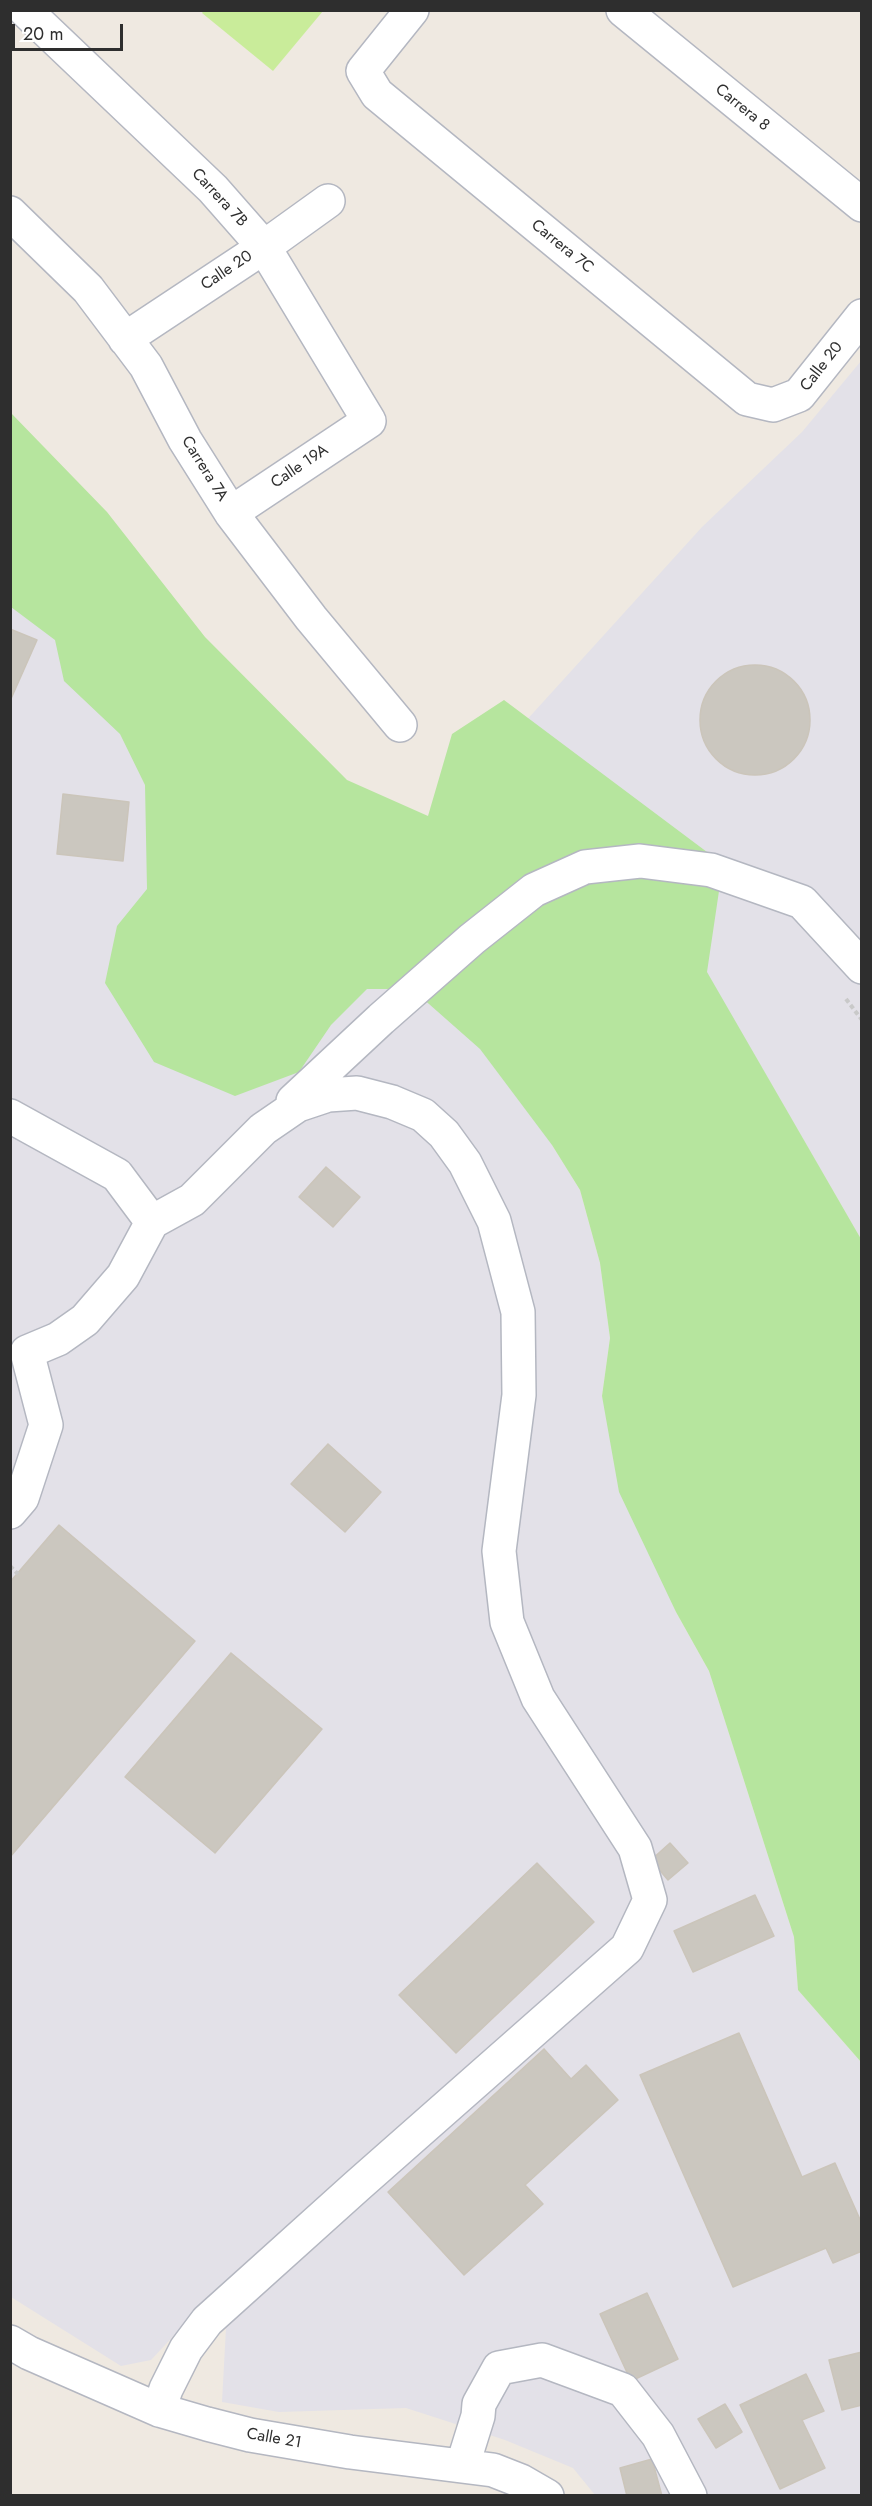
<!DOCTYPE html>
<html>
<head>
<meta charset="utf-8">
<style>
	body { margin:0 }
	#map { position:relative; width:872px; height:2506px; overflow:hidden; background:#efe9e1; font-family:Jost,sans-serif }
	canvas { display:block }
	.frame { position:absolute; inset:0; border:12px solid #2e2e2e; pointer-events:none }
	.scale { position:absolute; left:12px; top:24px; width:111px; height:27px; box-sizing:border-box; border:3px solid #2e2e2e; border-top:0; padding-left:8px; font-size:18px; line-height:21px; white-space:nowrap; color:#2e2e2e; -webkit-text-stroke:4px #fff; paint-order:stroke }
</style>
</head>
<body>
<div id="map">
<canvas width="872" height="2506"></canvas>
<div class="frame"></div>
<div class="scale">20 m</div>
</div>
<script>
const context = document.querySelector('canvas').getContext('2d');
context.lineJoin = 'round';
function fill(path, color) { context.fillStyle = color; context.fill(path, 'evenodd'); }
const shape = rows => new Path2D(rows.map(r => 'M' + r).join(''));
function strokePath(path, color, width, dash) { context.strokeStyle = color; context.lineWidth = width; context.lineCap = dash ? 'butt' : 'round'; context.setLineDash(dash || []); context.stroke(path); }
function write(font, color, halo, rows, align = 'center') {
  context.font = font + ' Jost,sans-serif'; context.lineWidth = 5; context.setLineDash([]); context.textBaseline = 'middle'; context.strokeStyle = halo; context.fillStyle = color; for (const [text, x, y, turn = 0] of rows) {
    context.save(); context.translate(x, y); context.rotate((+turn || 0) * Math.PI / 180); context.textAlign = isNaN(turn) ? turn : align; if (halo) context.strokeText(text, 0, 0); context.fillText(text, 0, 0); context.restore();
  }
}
const industrial = shape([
	[861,361,861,1239,706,972,552,1145,580,1190,600,1263,610,1338,602,1396,676,1612,709,1671,794,1937,798,1990,861,2062,861,2495,595,2495,573,2468,505,2440,406,2408,279,2412,222,2402,226,2328,207,2321,196,2312,151,2360,121,2366,11,2297,10,538,415,843,702,527,802,432]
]);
const green = shape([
	[11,413,107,512,205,637,347,780,428,816,452,734,504,700,723,864,707,972,861,1239,861,2062,798,1990,794,1937,709,1671,676,1612,619,1492,602,1396,610,1338,600,1263,580,1190,552,1145,480,1049,412,989,367,989,331,1025,299,1072,235,1096,154,1062,105,983,117,926,147,889,145,785,120,734,64,681,55,640,11,607]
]);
const pitch = shape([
	[204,10,323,10,323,11,273,71,202,13]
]);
const building = shape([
	[10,629,37,640,10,701,10,629],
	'700 720a55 55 0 1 1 110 0a55 55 0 1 1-110 0Z',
	[63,794,129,802,123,861,57,854,63,794],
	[326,1167,360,1197,333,1227,299,1197,326,1167],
	[328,1444,381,1492,345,1532,291,1484,328,1444],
	[59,1525,195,1641,10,1857,10,1582,59,1525],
	[231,1653,322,1729,215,1853,125,1777,231,1653],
	[670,1843,688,1863,668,1880,651,1860,670,1843],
	[537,1863,594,1922,456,2053,399,1995,537,1863],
	[755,1895,774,1936,693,1972,674,1931,755,1895],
	[739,2033,802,2177,835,2163,862,2224,862,2251,833,2263,826,2248,733,2287,640,2075,739,2033],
	[544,2049,571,2079,586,2065,618,2100,525,2185,543,2204,464,2275,388,2192,544,2049],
	[647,2293,678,2359,631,2381,600,2314,647,2293],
	[862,2352,862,2405,842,2410,829,2360,862,2352],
	[806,2374,824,2411,802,2420,825,2468,780,2489,740,2405,806,2374],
	[725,2404,742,2432,716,2448,698,2419,725,2404],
	[652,2459,662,2496,627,2496,620,2468,652,2459]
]);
const path = shape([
	[846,999,862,1020],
	[10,1566,18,1574]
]);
const minor = shape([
	[25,10,213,189,264,247,369,421,231,513],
	[412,10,363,71,377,94,747,399,773,405,799,395,862,316],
	[623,10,862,205],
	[10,213,88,289,146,366,185,440,231,513,311,618,400,725],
	[125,339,264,247,328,201],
	[293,1101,381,1019,472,939,534,890,585,867,640,861,711,870,802,902,862,967],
	[10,1116,117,1175,152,1222,192,1200,263,1129,298,1105,328,1095,357,1093,392,1102,423,1115,444,1134,465,1163,494,1221,518,1312,519,1395,499,1551,507,1622,538,1698,635,1848,650,1900,627,1948,357,2186,207,2321,186,2349,166,2389,159,2410],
	[10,1512,22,1498,46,1425,27,1352,58,1339,85,1320,123,1276,152,1222],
	[10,2342,29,2353,159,2410,207,2424,250,2435,350,2452,493,2470,521,2481,547,2496],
	[463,2464,478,2416,479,2404,499,2368,542,2360,623,2390,658,2435,690,2496]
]);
const streetNames = [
	["Carrera 8",742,108,39],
	["Carrera 7B",219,198,47],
	["Carrera 7C",562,247,39],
	["Calle 20",227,271,-34],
	["Calle 20",822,367,-52],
	["Calle 19A",300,467,-34],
	["Carrera 7A",204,469,58],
	["Calle 21",274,2439,10]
];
fill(industrial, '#e3e1e8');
fill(green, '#b6e59e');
fill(pitch, '#c9ec9a');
fill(building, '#cbc7bf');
strokePath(building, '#cbc5ba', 1.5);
strokePath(minor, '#b4b7c1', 36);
strokePath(path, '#c9c9c9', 4, [4.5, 3]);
strokePath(minor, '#fff', 33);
write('16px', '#2e2e2e', '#fff', streetNames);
</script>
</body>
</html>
